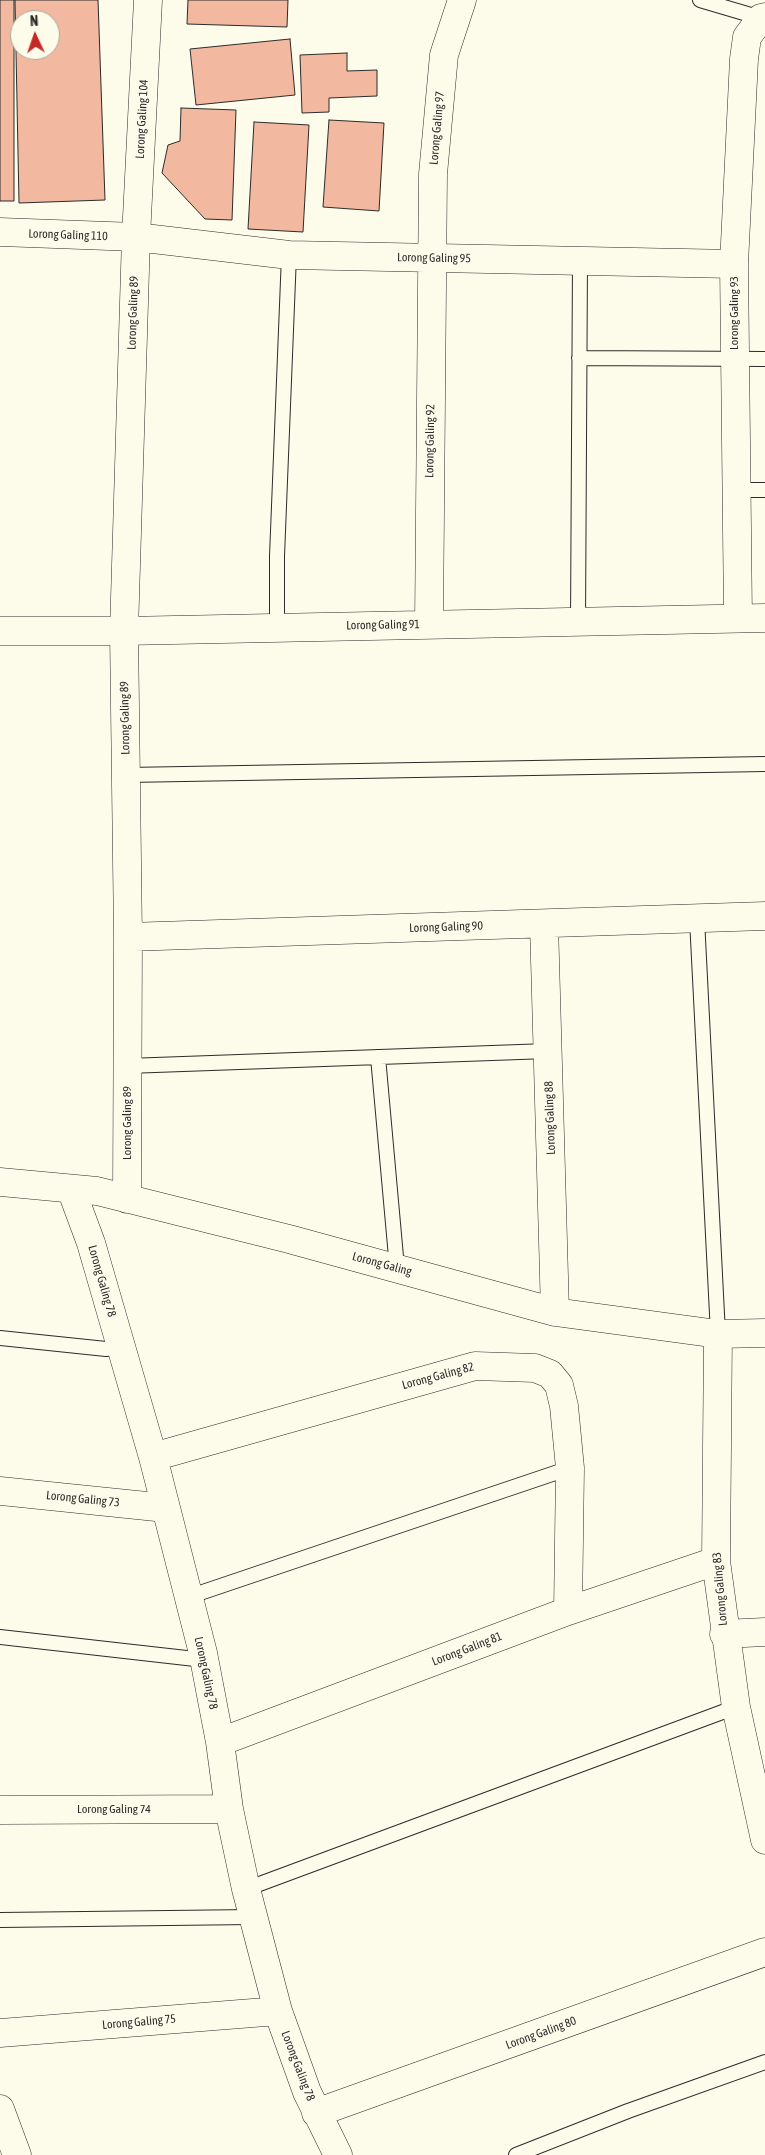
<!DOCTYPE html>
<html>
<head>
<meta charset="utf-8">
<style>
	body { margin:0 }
	#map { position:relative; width:765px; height:2155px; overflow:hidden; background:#fdfbea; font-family:"Asap Condensed",sans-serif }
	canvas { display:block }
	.north { position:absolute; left:10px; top:10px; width:50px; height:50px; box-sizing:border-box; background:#fdfbea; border:1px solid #a9a89e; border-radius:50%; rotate:357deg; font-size:14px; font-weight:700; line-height:20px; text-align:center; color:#2b2b2b }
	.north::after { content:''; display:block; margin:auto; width:18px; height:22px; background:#c62828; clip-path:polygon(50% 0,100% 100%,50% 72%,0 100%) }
</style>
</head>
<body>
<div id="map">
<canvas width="765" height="2155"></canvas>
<div class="north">N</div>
</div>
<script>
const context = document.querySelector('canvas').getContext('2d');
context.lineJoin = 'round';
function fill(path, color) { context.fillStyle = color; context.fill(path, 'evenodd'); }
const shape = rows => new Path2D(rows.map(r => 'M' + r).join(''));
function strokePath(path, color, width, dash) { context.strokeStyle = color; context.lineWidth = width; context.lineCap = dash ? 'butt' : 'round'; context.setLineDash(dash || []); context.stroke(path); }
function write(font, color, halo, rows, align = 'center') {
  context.font = font + ' "Asap Condensed",sans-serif'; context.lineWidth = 4; context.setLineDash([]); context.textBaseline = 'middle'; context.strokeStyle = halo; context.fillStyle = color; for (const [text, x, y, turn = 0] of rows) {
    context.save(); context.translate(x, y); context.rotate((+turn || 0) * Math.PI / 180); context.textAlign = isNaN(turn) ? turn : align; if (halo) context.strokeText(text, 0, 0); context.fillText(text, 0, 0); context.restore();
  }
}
const building = shape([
	[0,0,14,0,14,201,0,201,0,0],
	[15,0,98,0,105,200,19,203,15,0],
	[20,20,50,20,50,50,20,50,20,20],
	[188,0,288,0,287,27,187,24,188,0],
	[290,39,295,95,196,105,190,49,290,39],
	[347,53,347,71,377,70,377,96,329,98,329,112,302,113,300,55,347,53],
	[181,108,236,110,232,220,205,219,162,173,168,145,180,141,181,108],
	[329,120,384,123,379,211,323,207,329,120],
	[254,122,309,125,303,232,248,229,254,122]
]);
const service = shape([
	[700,0,761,18],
	[579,358,765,359],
	[737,490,765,490],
	[578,622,580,261],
	[277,628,277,556,289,255],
	[126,775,765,764],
	[697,919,718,1334],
	[378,1057,397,1268],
	[127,1066,548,1051],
	[0,1338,106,1349,121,1348],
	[188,1597,570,1468],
	[0,1637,204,1660],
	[246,1889,736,1707],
	[0,1920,253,1917],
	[516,2155,628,2111,765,2062]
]);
const minor = shape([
	[0,232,136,237,289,255,734,264],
	[738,618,734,264,744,59,747,37,761,18,765,17],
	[429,624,433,174,444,55,462,0],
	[0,631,124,631,765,618],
	[544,924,555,1312],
	[128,937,765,916],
	[0,1182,97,1191,289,1239,555,1312,718,1334,765,1333],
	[71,1189,91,1243,153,1457,203,1653,220,1742,229,1809,246,1889,278,2011,307,2092,338,2155],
	[127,1199,128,937,124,631,136,237,148,0],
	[718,1334,716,1561,736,1707,765,1840],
	[153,1457,475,1366,535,1368,550,1374,559,1385,564,1406,570,1468,568,1611],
	[0,1491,166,1508],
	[724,1634,765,1632],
	[220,1742,568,1611,716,1561],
	[0,1810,229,1809],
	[0,2033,278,2011],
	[0,2109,17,2155],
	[316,2113,765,1952]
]);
const streetNames = [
	["Lorong Galing 104",142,119,-87],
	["Lorong Galing 97",437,128,-85],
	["Lorong Galing 110",68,235,2],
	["Lorong Galing 95",434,258,1],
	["Lorong Galing 89",133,313,-88],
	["Lorong Galing 93",734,313,-90],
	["Lorong Galing 92",430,441,-89],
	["Lorong Galing 91",383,625,-1],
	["Lorong Galing 89",125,718,-91],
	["Lorong Galing 90",446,927,-2],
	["Lorong Galing 88",550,1118,-92],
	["Lorong Galing 89",127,1123,-90],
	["Lorong Galing",382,1264,15],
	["Lorong Galing 78",102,1281,74],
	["Lorong Galing 82",438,1376,-15],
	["Lorong Galing 73",83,1499,6],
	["Lorong Galing 83",720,1589,-95],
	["Lorong Galing 81",467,1649,-21],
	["Lorong Galing 78",206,1673,78],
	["Lorong Galing 74",114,1809],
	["Lorong Galing 75",139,2022,-5],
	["Lorong Galing 80",541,2033,-20],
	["Lorong Galing 78",298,2066,69]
];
fill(building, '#f2b8a0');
strokePath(building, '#2b2b2b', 1);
strokePath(service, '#2b2b2b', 16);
strokePath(minor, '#2b2b2b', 29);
strokePath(service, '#fdfbea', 14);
strokePath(minor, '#fdfbea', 28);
write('12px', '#2b2b2b', '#fdfbea', streetNames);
</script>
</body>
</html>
